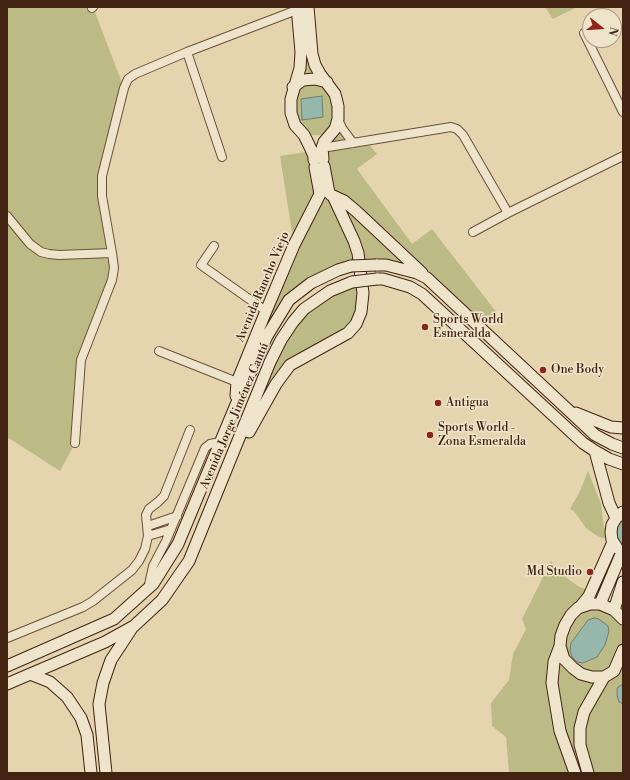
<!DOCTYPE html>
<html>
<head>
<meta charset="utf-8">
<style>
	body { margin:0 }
	#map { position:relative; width:630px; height:780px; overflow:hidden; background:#e5d5af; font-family:"Libre Bodoni",serif }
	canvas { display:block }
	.frame { position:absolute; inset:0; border:8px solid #422210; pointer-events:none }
	.north { position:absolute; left:582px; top:8px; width:40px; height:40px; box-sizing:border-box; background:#eee4cb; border:1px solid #a99680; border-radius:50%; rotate:107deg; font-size:11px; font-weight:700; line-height:16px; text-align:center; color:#422210 }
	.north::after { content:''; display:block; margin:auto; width:14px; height:18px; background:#8f2418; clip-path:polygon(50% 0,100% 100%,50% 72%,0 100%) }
</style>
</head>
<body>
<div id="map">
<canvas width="630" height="780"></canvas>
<div class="frame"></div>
<div class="north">N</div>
</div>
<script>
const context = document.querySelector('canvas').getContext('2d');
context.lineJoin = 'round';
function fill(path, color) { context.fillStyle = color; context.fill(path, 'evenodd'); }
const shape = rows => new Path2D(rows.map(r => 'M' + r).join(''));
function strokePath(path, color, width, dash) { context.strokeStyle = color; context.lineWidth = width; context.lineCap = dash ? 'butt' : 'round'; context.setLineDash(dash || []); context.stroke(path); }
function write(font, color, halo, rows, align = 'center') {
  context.font = font + ' "Libre Bodoni",serif'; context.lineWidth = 3; context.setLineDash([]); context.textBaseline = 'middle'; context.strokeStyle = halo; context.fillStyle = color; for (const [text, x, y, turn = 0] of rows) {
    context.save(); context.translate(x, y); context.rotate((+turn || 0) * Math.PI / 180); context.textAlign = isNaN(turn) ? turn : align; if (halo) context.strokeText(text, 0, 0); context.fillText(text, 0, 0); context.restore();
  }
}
const green = shape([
	[7,7,93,7,124,88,102,176,114,268,86,346,75,443,60,471,7,437],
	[545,7,577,7,553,19],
	[301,52,312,54,327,82,338,119,353,142,366,141,377,154,357,169,412,244,432,229,497,313,476,324,416,273,351,266,289,300,237,382,294,245,280,156,312,151,326,179,328,135,304,135,291,99],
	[352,282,363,293,356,324,290,365,276,384,227,469,293,322],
	[588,471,601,504,604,528,611,532,611,537,602,538,594,534,586,528,574,511,570,509,580,491],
	[551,561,564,576,578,586,589,591,590,604,623,619,623,650,616,671,623,669,623,773,509,773,506,737,492,726,491,703,509,680,513,654,526,629,522,619]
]);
const water = shape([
	[322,96,323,117,302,120,301,99,322,96],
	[623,512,623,553,612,525,623,512],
	[594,618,599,619,608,626,609,631,605,645,597,657,583,663,577,662,572,657,571,654,570,649,571,643,588,620,594,618],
	[623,684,623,704,619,702,617,695,617,688,623,684]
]);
const street = shape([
	[92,8,93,7],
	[584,33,623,112],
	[187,52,222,157],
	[338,119,342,128,353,143],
	[322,148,451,127,457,129,463,135,508,213],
	[7,216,30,244,41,252,49,254,59,255,112,253],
	[473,232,508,213,623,156],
	[214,246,201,265,266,311],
	[159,351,237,382],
	[75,443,81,360,112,280,114,268,112,253,102,196,102,176,124,88,128,79,135,74,187,52,302,8],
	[148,526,177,516],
	[148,536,171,529],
	[148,589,153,566,166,541,205,448,210,444,220,442],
	[7,638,83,607,93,601,132,570,139,561,145,549,148,536,146,515,149,509,158,502,164,496,190,430]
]);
const secondary = shape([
	[297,7,301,52,300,68,291,99,291,113,295,125,304,135,309,145,314,156,314,160],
	[308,7,312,54,315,65,320,74,335,94,338,106,338,119,335,129,324,142,322,148,323,159],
	[293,87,303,80,315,79,327,82],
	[324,166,329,193],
	[331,195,344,201,356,211,422,273],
	[376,265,386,265,417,273,427,278,595,435,612,444,623,448],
	[377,279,383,279,410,287,422,294,583,443,595,451,609,459,623,464],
	[236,396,237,382,264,316,294,245,320,194,315,167],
	[576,413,611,427,623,428],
	[249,432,276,384,290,365,348,333,356,324,361,312,363,293,358,253,354,241,333,196],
	[595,451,609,503,616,518],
	[617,548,612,540,611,532,612,525,616,518,623,512],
	[600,604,622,552],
	[580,607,589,596,613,542],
	[614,610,623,582],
	[623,619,614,610,600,604,590,604,578,608,571,615,565,625,561,636,560,646,564,659,573,668,581,674,592,677,604,677,614,671,623,650],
	[560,646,554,662,552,683,560,731,575,773],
	[7,666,114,619,153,584,178,544,235,407,267,336,289,300,311,283,338,270,351,266],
	[30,674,50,682,67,697,81,718,87,735,91,773],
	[7,684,105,642,134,626,162,600,189,561,270,362,281,340,293,322,304,309,330,291,352,282],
	[106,773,99,704,103,683,111,660,132,628],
	[588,773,580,745,580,728,584,712,604,677]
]);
const secondaryBridge = shape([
	[351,266,376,265],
	[352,282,377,279]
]);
const markers = [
	[425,327,4,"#8f2418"],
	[543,370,4,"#8f2418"],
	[438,403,4,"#8f2418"],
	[430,435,4,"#8f2418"],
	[590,572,4,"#8f2418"]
];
const streetNames = [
	["Avenida Rancho Viejo",263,287,-67],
	["Avenida Jorge Jiménez Cantú",235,416,-67]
];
const poiNames = [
	["Sports World",433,320],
	["Esmeralda",433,334],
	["One Body",551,370],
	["Antigua",446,403],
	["Sports World -",438,428],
	["Zona Esmeralda",438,442],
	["Md Studio",582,572,"right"]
];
fill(green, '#bcbb85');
fill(water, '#96b8ac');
strokePath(water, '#747c6e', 1);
strokePath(street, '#6b4f38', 10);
strokePath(secondary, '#422210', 13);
strokePath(street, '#eee4cb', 8);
strokePath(secondary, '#eee4cb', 11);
strokePath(secondaryBridge, '#422210', 13, []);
strokePath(secondaryBridge, '#eee4cb', 11);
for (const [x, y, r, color] of markers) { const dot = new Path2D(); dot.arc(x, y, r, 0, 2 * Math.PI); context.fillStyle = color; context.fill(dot); strokePath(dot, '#eee4cb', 1.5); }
write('12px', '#422210', '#eee4cb', streetNames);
write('12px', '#422210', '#eee4cb', poiNames, 'left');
</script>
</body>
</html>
